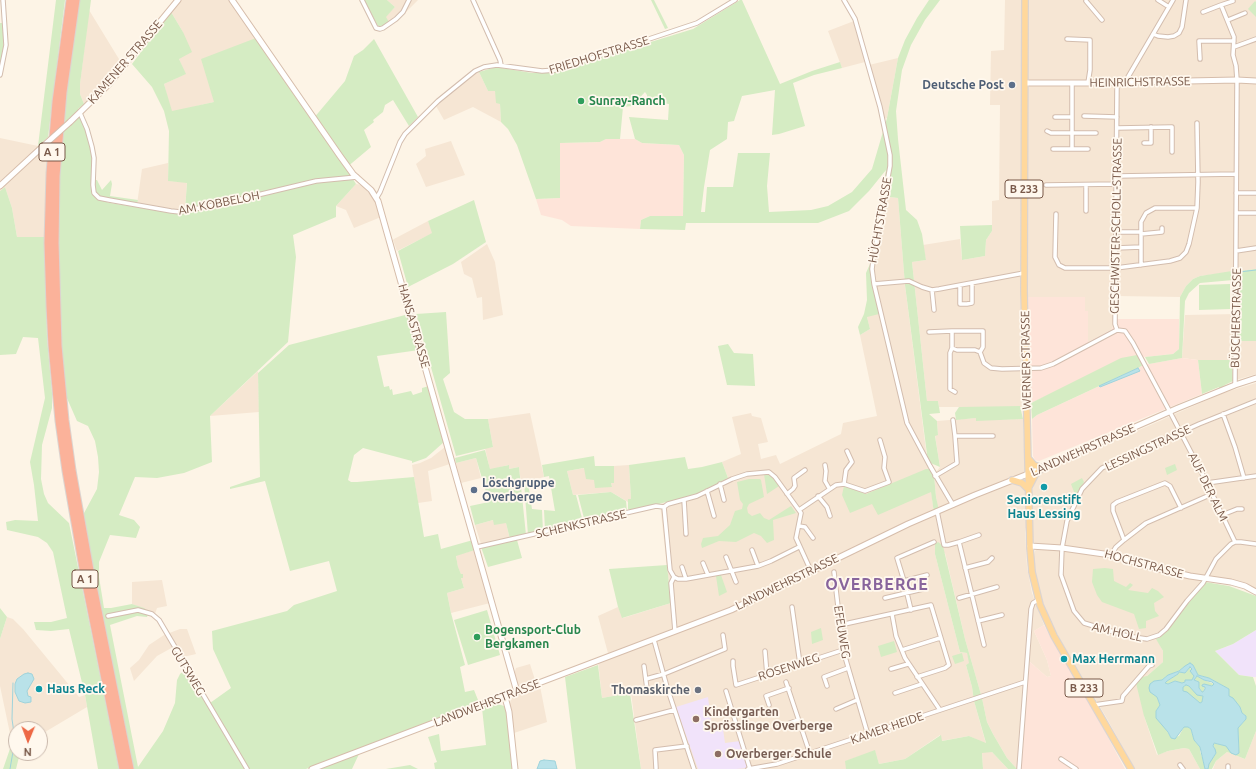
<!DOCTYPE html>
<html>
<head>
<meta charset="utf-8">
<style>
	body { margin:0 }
	#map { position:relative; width:1256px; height:769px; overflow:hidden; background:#fdf4e6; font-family:Ubuntu,sans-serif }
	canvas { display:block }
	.north { position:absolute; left:8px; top:721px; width:40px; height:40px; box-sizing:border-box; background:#fff8ee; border:1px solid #c9b8ac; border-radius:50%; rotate:181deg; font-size:11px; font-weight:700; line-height:16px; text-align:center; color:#795949 }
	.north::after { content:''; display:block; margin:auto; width:14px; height:18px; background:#ed6845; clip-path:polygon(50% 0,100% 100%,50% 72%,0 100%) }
</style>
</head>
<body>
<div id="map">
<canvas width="1256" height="769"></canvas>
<div class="north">N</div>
</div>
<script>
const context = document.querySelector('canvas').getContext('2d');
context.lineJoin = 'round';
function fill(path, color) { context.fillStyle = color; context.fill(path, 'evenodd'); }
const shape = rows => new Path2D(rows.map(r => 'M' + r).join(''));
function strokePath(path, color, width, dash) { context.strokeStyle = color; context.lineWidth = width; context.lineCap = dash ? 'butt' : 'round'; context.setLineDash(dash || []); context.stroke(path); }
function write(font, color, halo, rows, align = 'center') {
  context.font = font + ' Ubuntu,sans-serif'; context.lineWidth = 3.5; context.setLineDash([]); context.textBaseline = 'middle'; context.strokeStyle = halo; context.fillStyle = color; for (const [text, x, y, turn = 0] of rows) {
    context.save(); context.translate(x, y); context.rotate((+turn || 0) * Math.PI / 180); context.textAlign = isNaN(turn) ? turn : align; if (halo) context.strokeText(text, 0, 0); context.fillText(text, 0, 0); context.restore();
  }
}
const residential = shape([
	[181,0,231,0,256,38,214,102,171,112,164,84,185,74,179,59,183,32,171,12],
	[387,0,418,0,404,14,401,11,389,22,385,17,395,7],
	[1005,0,1024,0,1020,263,1022,407,939,407,938,401,927,401,912,262,926,260,923,245,960,239,962,260,985,256,986,240,992,231,992,201,999,200,1000,105,990,105,991,51,1004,50],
	[1028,0,1256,0,1256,269,1200,276,1193,279,1186,286,1180,297,1117,296,1117,319,1111,330,1088,342,1088,311,1085,311,1085,297,1028,297],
	[89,10,122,64,105,85,84,104,80,94,80,84],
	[854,21,865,62,842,68,828,31],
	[898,58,887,118,884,119,869,65],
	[479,72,488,91,495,91,500,104,501,122,473,107,444,120,436,106,451,92,474,74],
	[0,138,38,146,48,150,45,237,17,237,12,208,5,187,0,191],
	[451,141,465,175,426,187,416,164,426,156,425,149],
	[168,163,168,181,187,182,185,210,172,210,137,204,142,169],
	[356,184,362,185,376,202,381,217,354,228,346,210,336,206],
	[881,196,898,198,905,285,934,513,938,511,936,497,934,475,940,467,935,435,938,435,937,421,976,418,976,420,1023,419,1025,474,1029,513,1025,532,1027,567,1032,593,1044,625,1034,631,1047,660,1051,676,1047,677,1030,662,1020,769,1017,769,1007,758,993,734,987,722,982,698,965,639,945,553,935,554,960,652,967,653,970,663,966,665,972,687,974,701,986,744,969,736,941,741,940,735,905,759,879,764,875,751,846,761,846,769,641,769,631,693,602,698,598,661,754,599,609,657,598,616,618,607,623,618,671,603,660,504,688,497,728,478,722,462,741,454,732,417,751,413,752,416,761,418,768,442,758,444,761,459,776,455,780,464,841,434,843,423,877,416,860,335,870,329,867,317,872,284,870,264],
	[428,221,433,233,397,251,393,240,394,239],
	[487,244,495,262,503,315,483,320,482,297,477,298,472,278,464,274,461,262],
	[1237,314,1237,341,1256,341,1256,374,1236,380,1236,360,1198,360,1182,358,1185,315],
	[258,371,259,412,210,416],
	[1256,383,1256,591,1245,586,1190,577,1205,582,1165,633,1157,639,1163,651,1163,662,1147,676,1144,716,1157,755,1168,751,1184,748,1189,749,1200,769,1135,769,1106,717,1061,641,1050,620,1041,598,1035,571,1034,557,1035,551,1038,548,1060,548,1035,543,1032,541,1030,499,1036,478,1042,472,1162,420,1168,417,1175,419,1175,414,1223,393],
	[530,413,544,477,521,483,519,467,509,469,508,465,490,470,485,448,493,447,488,419],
	[445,447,450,464,428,471,432,501,418,503,412,465,420,463,431,458],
	[476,458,481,478,461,483,456,463],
	[629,465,631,499,628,499,628,502,611,492,573,495,567,471,585,468,594,480,612,487,611,483,614,483,614,466],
	[493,520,506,523,510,539,481,544,475,525],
	[475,550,490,603,451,613,447,593,464,588,461,578,463,577,463,574,461,574,458,568,456,555],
	[162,580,167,606,157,608,155,614,132,604,132,582],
	[7,617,13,619,23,629,79,697,85,695,87,707,40,735,40,729,16,729,16,745,12,743,0,686,0,639],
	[180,629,187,629,196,654,183,657,175,646,157,656,134,681,130,668,139,660,149,645,164,635],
	[530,664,536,683,519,690,514,674,516,668],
	[540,686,547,722,514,733,509,706,512,696],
	[1256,731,1256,769,1213,769,1216,761,1227,752,1245,759],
	[982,752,992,752,1008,769,983,769]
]);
const commercial = shape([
	[606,139,635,139,642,143,679,145,684,155,683,216,650,216,641,220,640,229,571,226,562,220,541,215,536,199,560,198,560,143,600,142],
	[1028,297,1085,297,1085,311,1088,311,1088,342,1111,330,1117,319,1179,319,1179,349,1173,354,1145,357,1137,355,1031,403],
	[1182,358,1198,360,1202,394,1039,461,1035,460,1033,456,1032,419,1037,415,1138,368,1143,365],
	[1044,625,1052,640,1061,653,1088,700,1125,769,1020,769,1027,685,1030,662,1047,677,1051,676,1047,660,1034,631]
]);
const education = shape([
	[1256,630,1256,677,1253,677,1239,675,1215,651,1233,644],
	[708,697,712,730,723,729,725,743,740,741,748,768,736,769,698,769,676,707]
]);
const green = shape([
	[56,0,65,0,48,137,38,146],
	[79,0,91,0,80,84,80,94,84,104,78,109,92,150,93,164,91,189,97,199,110,203,175,213,180,214,185,210,187,183,168,181,169,131,164,111,152,87,132,64,171,12,183,32,192,52,179,59,186,74,164,84,172,111,214,102,201,59,256,38,313,119,345,81,354,56,363,50,374,39,418,117,409,126,393,100,385,105,383,112,373,120,374,122,364,130,371,147,346,168,356,184,336,206,336,217,293,235,296,257,288,342,210,416,212,462,184,473,157,478,135,477,119,515,134,520,140,527,136,538,110,535,99,562,99,577,104,608,111,608,132,604,144,608,149,612,147,617,137,616,110,625,138,767,163,731,175,703,177,680,180,674,188,667,210,703,231,688,213,649,212,631,287,611,294,605,337,591,329,561,290,571,265,481,230,489,230,487,260,477,258,373,289,345,409,314,419,350,377,356,384,387,389,386,390,390,392,389,393,395,411,391,413,395,422,392,422,388,429,386,444,442,426,458,412,463,412,461,363,448,354,455,348,480,351,482,357,482,414,477,424,537,438,534,441,549,473,540,475,550,456,556,458,567,461,574,463,574,463,578,461,578,464,588,447,593,451,613,465,665,460,667,465,692,474,690,480,705,306,769,133,769,83,515,97,489,99,472,98,457,95,441,88,426,77,421,66,396,61,346,57,211,58,172,67,82],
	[364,0,387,0,395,7,386,17,389,22,382,27,378,26],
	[651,0,654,0,668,28,665,29],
	[740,0,742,0,780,84,812,71,840,62,842,68,814,75,793,83,805,126,779,134,772,135,775,90,742,96,734,121,728,122,727,139,710,150,704,187,701,212,705,212,707,187,733,187,738,153,770,153,767,186,769,212,811,210,828,206,852,192,872,169,887,118,898,58,905,40,917,18,929,0,940,0,925,20,911,45,902,70,896,111,898,139,906,210,917,220,922,234,926,260,912,262,927,401,938,401,940,413,929,414,937,421,938,435,935,436,940,467,928,462,905,285,898,198,881,196,886,170,869,191,849,211,818,223,686,223,685,230,640,229,641,220,650,216,683,216,684,155,679,145,642,143,635,139,629,117,668,120,669,104,647,101,647,95,645,92,632,106,623,107,620,139,606,139,600,142,560,143,560,198,536,199,517,145,508,129,501,122,500,104,496,103,495,91,488,91,479,72,496,67,532,73,550,73,693,29],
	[1255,1,1256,2,1256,17,1248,9],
	[0,23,2,23,4,38,3,52,0,65],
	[95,180,97,180,102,190,111,180,112,184,110,196,138,200,137,204,100,196,95,192],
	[5,187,12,208,17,237,45,237,47,338,52,393,52,408,42,445,41,479,44,494,48,503,69,523,119,769,98,769,85,695,69,629,51,631,36,630,34,622,51,622,67,618,53,552,47,543,38,537,7,530,6,522,15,520,38,521,34,485,30,462,45,398,38,338,23,337,16,354,0,355,0,191],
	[474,200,486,242,453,264,408,287,398,251,432,233,428,221],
	[992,225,992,231,986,240,985,256,962,260,960,226],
	[870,264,872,284,879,314,867,317,870,329,860,335,858,327,864,314,867,300,866,273],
	[1256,269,1256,341,1237,341,1239,271],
	[1232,271,1233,280,1200,283,1189,293,1185,301,1182,358,1149,364,1145,357,1173,354,1179,349,1180,297,1186,286,1193,279,1200,276],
	[1230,284,1230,309,1199,310,1199,285],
	[446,312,450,373,443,379,454,412,465,419,488,419,493,447,456,456,416,314],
	[728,344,734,353,753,354,755,386,727,385,718,346],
	[1137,355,1143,365,1138,368,1037,415,1032,419,1031,403,1121,358],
	[1198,360,1232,360,1233,381,1223,386,1233,383,1232,384,1218,389,1219,387,1202,394],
	[1020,406,1023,419,976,421,976,418,956,420,955,413,959,407],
	[485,450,490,469,509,465,509,469,519,467,526,535,510,539,506,523,494,525,493,520,475,525,470,506,489,502,476,458,456,463,455,458],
	[594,456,595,466,614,466,614,483,611,483,612,487,595,488,594,480,586,479,584,468,567,471,573,495,576,495,583,522,545,531,544,510,555,511,549,476,544,477,542,465],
	[685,457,688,469,702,467,722,462,728,478,698,494,631,511,628,509,628,499,631,499,629,465],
	[1175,464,1177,470,1167,475,1165,468],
	[926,469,929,469,934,475,936,497,939,511,934,513,931,492,878,515,872,504,850,513,842,495,844,486,866,494],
	[764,474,772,476,779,486,767,494],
	[1082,478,1084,482,1076,497,1071,484],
	[749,479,760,479,761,480,764,497,749,504,747,508,748,513,752,516,760,513,764,518,769,520,791,506,796,513,773,520,774,540,767,543,761,536,754,533,736,542,719,541,702,548,701,544,703,538,718,536,730,525,735,511,742,509,743,504,740,500,737,482],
	[524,482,528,482,532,509,542,510,543,532,528,535],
	[611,492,626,501,627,512,585,522,578,495],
	[517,540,522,558,488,567,481,547],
	[938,542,943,546,965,639,982,698,987,722,993,734,1007,758,1017,769,1008,769,992,752,982,753,983,769,846,769,845,761,875,750,879,764,905,759,941,735,942,741,969,736,986,743,974,701,972,687,966,665,969,663,967,653,960,652,935,554,935,544],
	[667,565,671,603,622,618,618,607,609,569],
	[1105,568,1113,569,1114,581,1126,587,1130,583,1133,585,1128,590,1148,593,1152,588,1158,591,1164,597,1154,603,1155,611,1159,616,1146,621,1146,628,1139,629,1134,614,1102,602,1097,595,1092,582,1093,569],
	[721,575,727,592,719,596,716,576],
	[1205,582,1229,586,1256,596,1256,630,1233,644,1215,651,1239,675,1253,677,1256,686,1256,731,1245,759,1227,752,1216,761,1212,769,1208,769,1208,764,1216,753,1213,744,1216,743,1239,750,1238,728,1246,719,1246,716,1242,713,1240,707,1229,696,1229,689,1209,678,1198,675,1193,665,1185,666,1179,671,1168,675,1162,680,1154,681,1157,697,1160,705,1156,711,1171,738,1179,736,1184,727,1188,727,1191,729,1194,740,1200,747,1200,751,1204,763,1205,769,1200,769,1189,749,1184,748,1168,751,1158,755,1144,716,1136,683,1142,677,1147,676,1163,662,1163,651,1156,639,1165,633],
	[0,608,7,617,0,639],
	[487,610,500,655,468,665,454,620],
	[821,628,823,640,812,644,811,632],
	[894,641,897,652,881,657,878,646],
	[962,653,964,661,955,664,952,656],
	[598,665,602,698,630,693,641,769,576,769,565,677],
	[1190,667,1194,676,1192,680,1182,683,1175,681,1168,684,1165,683,1167,681,1178,674,1179,672,1185,673],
	[1197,676,1204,680,1214,684,1213,686,1208,685,1205,687,1203,692,1202,692,1199,688,1199,682,1194,680,1194,679],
	[1186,685,1189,686,1196,692,1203,696,1202,702,1200,703,1183,691,1183,687],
	[498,704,504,706,507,712,513,769,435,769,434,763,437,762,428,737,439,734,441,751,486,745,482,708],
	[12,743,16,745,16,753,20,753,16,769,3,769],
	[359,754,352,769,319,769],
	[410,765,418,769,386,769]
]);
const water = shape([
	[1138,368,1140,371,1100,387,1099,386,1138,368],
	[1190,663,1193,665,1198,675,1209,678,1229,689,1229,696,1233,698,1240,707,1242,713,1246,716,1246,719,1238,728,1239,753,1236,755,1231,753,1226,746,1214,743,1213,746,1215,749,1216,753,1209,764,1208,769,1205,769,1200,747,1194,740,1191,729,1188,727,1184,727,1175,739,1171,738,1168,732,1156,718,1156,711,1160,705,1157,697,1150,692,1149,688,1150,684,1154,681,1162,680,1168,675,1179,671,1185,666,1190,663],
	[1190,667,1192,669,1190,671,1194,676,1192,680,1185,680,1185,682,1182,683,1175,681,1168,684,1165,683,1167,681,1178,674,1179,672,1185,673,1190,667],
	[1197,676,1204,680,1212,682,1214,684,1212,686,1204,684,1202,685,1202,686,1205,687,1205,689,1203,692,1202,692,1199,688,1199,682,1194,680,1197,676],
	[1186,685,1189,686,1197,695,1203,696,1202,702,1200,703,1187,692,1183,691,1183,687,1186,685],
	[28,673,32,674,34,679,27,691,28,696,31,697,31,702,25,703,19,701,15,692,15,684,17,679,24,674,28,673],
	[544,760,555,761,557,769,537,769,540,761,544,760]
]);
const stream = shape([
	[1239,272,1256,270],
	[10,769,15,740,12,719,13,683]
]);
const street = shape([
	[362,0,376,28,380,29,383,28,396,19,403,12,409,0],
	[473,0,500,60,501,65],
	[844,0,855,19,880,107,890,155,890,166,873,261,872,269,874,284,907,423,930,466,953,505],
	[1158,0,1169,7],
	[1086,1,1102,20],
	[1221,5,1233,1],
	[1203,12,1221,5,1234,37,1233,55,1236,66,1237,80,1235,385],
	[1228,20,1245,13],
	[1153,34,1158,36,1168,37,1174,36,1179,33,1182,27,1186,0],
	[1067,39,1090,40,1090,70,1088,83],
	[1234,47,1256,39],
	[1200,59,1199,41,1234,41],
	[0,75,6,45,3,0],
	[1072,83,1072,149,1088,149],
	[1126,83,1128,77,1173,0],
	[80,113,87,129,92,147,94,158,93,185,94,193,99,198,109,200,171,211,180,212,224,203,316,181,357,177],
	[1084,116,1117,117],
	[1055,117,1072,117],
	[1117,128,1172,127,1172,152],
	[1047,131,1051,133,1096,133],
	[1144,143,1151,143,1151,127],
	[1053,149,1072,149],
	[1117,176,1236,174],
	[1046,185,1117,184],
	[1086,185,1086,211],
	[1236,193,1256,193],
	[377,197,380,192,400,142,405,134,438,101,475,71,484,67,497,65,542,71,556,70,697,23,735,0],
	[1236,213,1256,213],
	[1056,214,1055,257,1059,265,1065,268,1116,268,1170,261,1180,258,1186,252,1189,244,1197,208,1198,182,1197,123],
	[1116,232,1141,232],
	[1141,234,1162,232,1162,228],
	[1116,248,1141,247],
	[1236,251,1256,248],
	[1141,265,1141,222,1146,213,1155,208,1197,208],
	[874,284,909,281,922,287,932,290,939,289,1024,273],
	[960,286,960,304,967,304,972,303,972,284],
	[932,290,934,310],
	[1117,330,1115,324,1117,83],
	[952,331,983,331,983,347,980,352,975,350,957,350,952,348],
	[929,332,952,331,952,348,950,353,950,389,955,392],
	[980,352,984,363,991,368,1002,369,1041,368,1053,364,1117,330,1125,331,1133,343,1170,412,1207,483,1235,542],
	[1256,401,1199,424,1102,468,1082,489,1067,521,1062,548,1061,575,1074,611,1084,623,1127,636,1147,639,1159,635,1166,629,1187,601,1203,583,1216,559,1231,544,1235,542,1241,542,1256,544],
	[1223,414,1235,447,1244,478],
	[953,420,955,436],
	[825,465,826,471,825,481,829,488],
	[935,476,957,463,955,436,993,436],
	[1207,483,1256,476],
	[720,484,724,500],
	[844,484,846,470,852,462,847,451],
	[707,491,714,516],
	[787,494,793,489,795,486,794,478,805,470],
	[818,496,827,507,830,516],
	[684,500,686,534],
	[664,507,670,570,674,577,678,579,686,579,758,566,771,561,799,547],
	[799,510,836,485,844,484,865,491,889,482,884,468,885,457,880,440],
	[937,511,944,545,948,545,959,542,984,645],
	[1222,515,1237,509,1242,509],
	[799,526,805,527,813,538],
	[1124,540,1113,511,1113,505,1117,502,1165,483,1170,486,1181,508],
	[959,542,979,535],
	[477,547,656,506,664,507,668,504,697,496,732,479,747,474,769,472,775,477,801,513,796,538,811,571],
	[752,550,758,566],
	[1111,555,1116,547,1124,540,1146,523,1212,494],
	[726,557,736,582],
	[703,563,708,575],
	[682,567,686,579],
	[965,568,988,562,992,558],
	[834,572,843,650,868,735],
	[674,577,671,583,675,631],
	[904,581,927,575],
	[875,582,881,584,903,578],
	[885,598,923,589],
	[959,598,997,587],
	[792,607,800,664],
	[911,610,904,581,897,558,934,542],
	[892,614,896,636,905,658,940,710],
	[108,616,138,610,152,614,159,620,247,769],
	[978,621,1002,615],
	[840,625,931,605,949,665,945,668,917,677],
	[654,640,667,687,694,769],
	[902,650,940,638],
	[765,651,767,675],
	[733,661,733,666,736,685,843,650],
	[644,666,647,689],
	[891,669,908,664],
	[646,679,664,674,725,649,723,635],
	[786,682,810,754],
	[827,686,824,677,848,668],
	[726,691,750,769],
	[895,693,922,684],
	[769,705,766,696,789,688],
	[1094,705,1122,701,1123,696,1149,666,1152,665],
	[836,709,857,700],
	[636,720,674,710],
	[777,728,798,720],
	[1061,759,1076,769],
	[1180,765,1183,769],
	[1228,766,1228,769],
	[656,768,655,750,687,746],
	[748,769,777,764,1025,682],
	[1019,769,1031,609,1033,603,1038,600]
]);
const secondary = shape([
	[232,0,340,156,353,174,371,190,378,201,517,692],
	[1025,83,1088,83,1237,80,1256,81],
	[70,122,108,85,178,0],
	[0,186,41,148],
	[1030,546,1062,548,1111,555,1151,567,1190,576,1231,582,1245,586,1256,592],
	[505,697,509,712,515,769],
	[312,769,731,610,908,524,975,495,1028,474,1178,408,1235,385,1256,378]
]);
const primary = shape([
	[1025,0,1024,291,1030,548,1032,572,1040,605,1054,636,1131,769],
	[1028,458,1034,465,1042,468],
	[1012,480,1022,483,1028,489],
	[1029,487,1035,475,1042,468]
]);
const highway = shape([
	[70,0,56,102,50,173,48,243,50,306,52,345,59,421,66,471,84,574,123,769],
	[76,0,63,92,56,176,55,243,58,346,65,420,72,470,91,576,130,769]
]);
const secondaryBridge = shape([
	[41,148,70,122]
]);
const markers = [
	[1012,85,4,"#5c6f8a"],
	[581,101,4,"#2e9e5b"],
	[1044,487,4,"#0f9aa8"],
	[474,490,4,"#5c6f8a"],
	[477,637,4,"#2e9e5b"],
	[1064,659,4,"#0f9aa8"],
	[39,689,4,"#0f9aa8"],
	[698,690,4,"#6b7280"],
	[696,719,4,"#8d6e63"],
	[718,754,4,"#8d6e63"]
];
const shields = [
	[52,152,26],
	[1024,189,38],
	[85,579,26],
	[1084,688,38]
];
const shieldNames = [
	["A 1",52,152],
	["B 233",1024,189],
	["A 1",85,579],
	["B 233",1084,688]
];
const streetNames = [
	["FRIEDHOFSTRASSE",599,55,-17],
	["KAMENER STRASSE",125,62,-49],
	["HEINRICHSTRASSE",1140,82,-1],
	["AM KOBBELOH",219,203,-11],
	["HÜCHTSTRASSE",880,220,-80],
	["GESCHWISTER-SCHOLL-STRASSE",1116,226,-89],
	["BÜSCHERSTRASSE",1236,318,-89],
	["HANSASTRASSE",414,326,74],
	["WERNER STRASSE",1026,360,-91],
	["LESSINGSTRASSE",1148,448,-25],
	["LANDWEHRSTRASSE",1083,450,-24],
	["AUF DER ALM",1208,487,64],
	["SCHENKSTRASSE",581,524,-13],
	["HOCHSTRASSE",1144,564,15],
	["LANDWEHRSTRASSE",787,582,-26],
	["EFEUWEG",842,632,81],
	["AM HOLL",1117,632,13],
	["ROSENWEG",789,667,-18],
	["GUTSWEG",188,671,59],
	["LANDWEHRSTRASSE",487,703,-21],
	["KAMER HEIDE",887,728,-19]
];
const serviceNames = [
	["Deutsche Post",1004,85],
	["Löschgruppe",482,483,"left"],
	["Overberge",482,497,"left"]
];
const leisureNames = [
	["Sunray-Ranch",589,101],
	["Bogensport-Club",485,630],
	["Bergkamen",485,644]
];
const cultureNames = [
	["Seniorenstift",1044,500,"center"],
	["Haus Lessing",1044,514,"center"],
	["Max Herrmann",1072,659],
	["Haus Reck",47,689]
];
const worshipNames = [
	["Thomaskirche",690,690]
];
const educationNames = [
	["Kindergarten",704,712],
	["Sprösslinge Overberge",704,726],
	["Overberger Schule",726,754]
];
const districtNames = [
	["OVERBERGE",877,585]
];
fill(residential, '#f6e6d4');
fill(commercial, '#fee4d9');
fill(education, '#f1e3fa');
fill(green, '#d5ecc3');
fill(water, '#b9e2e9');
strokePath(water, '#9fd3db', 1);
strokePath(stream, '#9fd3db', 1);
strokePath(street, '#d3bdae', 5.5);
strokePath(secondary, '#d6bdab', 7);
strokePath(primary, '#dcd4d0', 8);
strokePath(highway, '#dcd4d0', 9);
strokePath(street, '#fff', 3.5);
strokePath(secondary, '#fff', 5);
strokePath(primary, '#ffd89c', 5.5);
strokePath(highway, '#fbb29a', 7);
strokePath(secondaryBridge, '#d6bdab', 7, []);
strokePath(secondaryBridge, '#fff', 5);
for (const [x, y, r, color] of markers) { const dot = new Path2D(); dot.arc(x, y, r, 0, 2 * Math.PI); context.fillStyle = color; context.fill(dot); strokePath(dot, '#fff8ee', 1.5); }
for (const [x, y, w] of shields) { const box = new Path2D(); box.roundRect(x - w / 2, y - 9, w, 18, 3); context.fillStyle = '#fff8ee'; context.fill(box); strokePath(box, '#795949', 1); }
write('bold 11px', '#795949', null, shieldNames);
write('12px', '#795949', '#fff8ee', streetNames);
write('bold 12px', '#4e5e75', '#fff8ee', serviceNames, 'right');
write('bold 12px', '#27864d', '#fff8ee', leisureNames, 'left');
write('bold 12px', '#0d838f', '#fff8ee', cultureNames, 'left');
write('bold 12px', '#5b616d', '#fff8ee', worshipNames, 'right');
write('bold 12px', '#785e54', '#fff8ee', educationNames, 'left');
context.letterSpacing = '1px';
write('bold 16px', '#88649c', '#fff8ee', districtNames);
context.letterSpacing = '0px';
</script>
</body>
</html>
